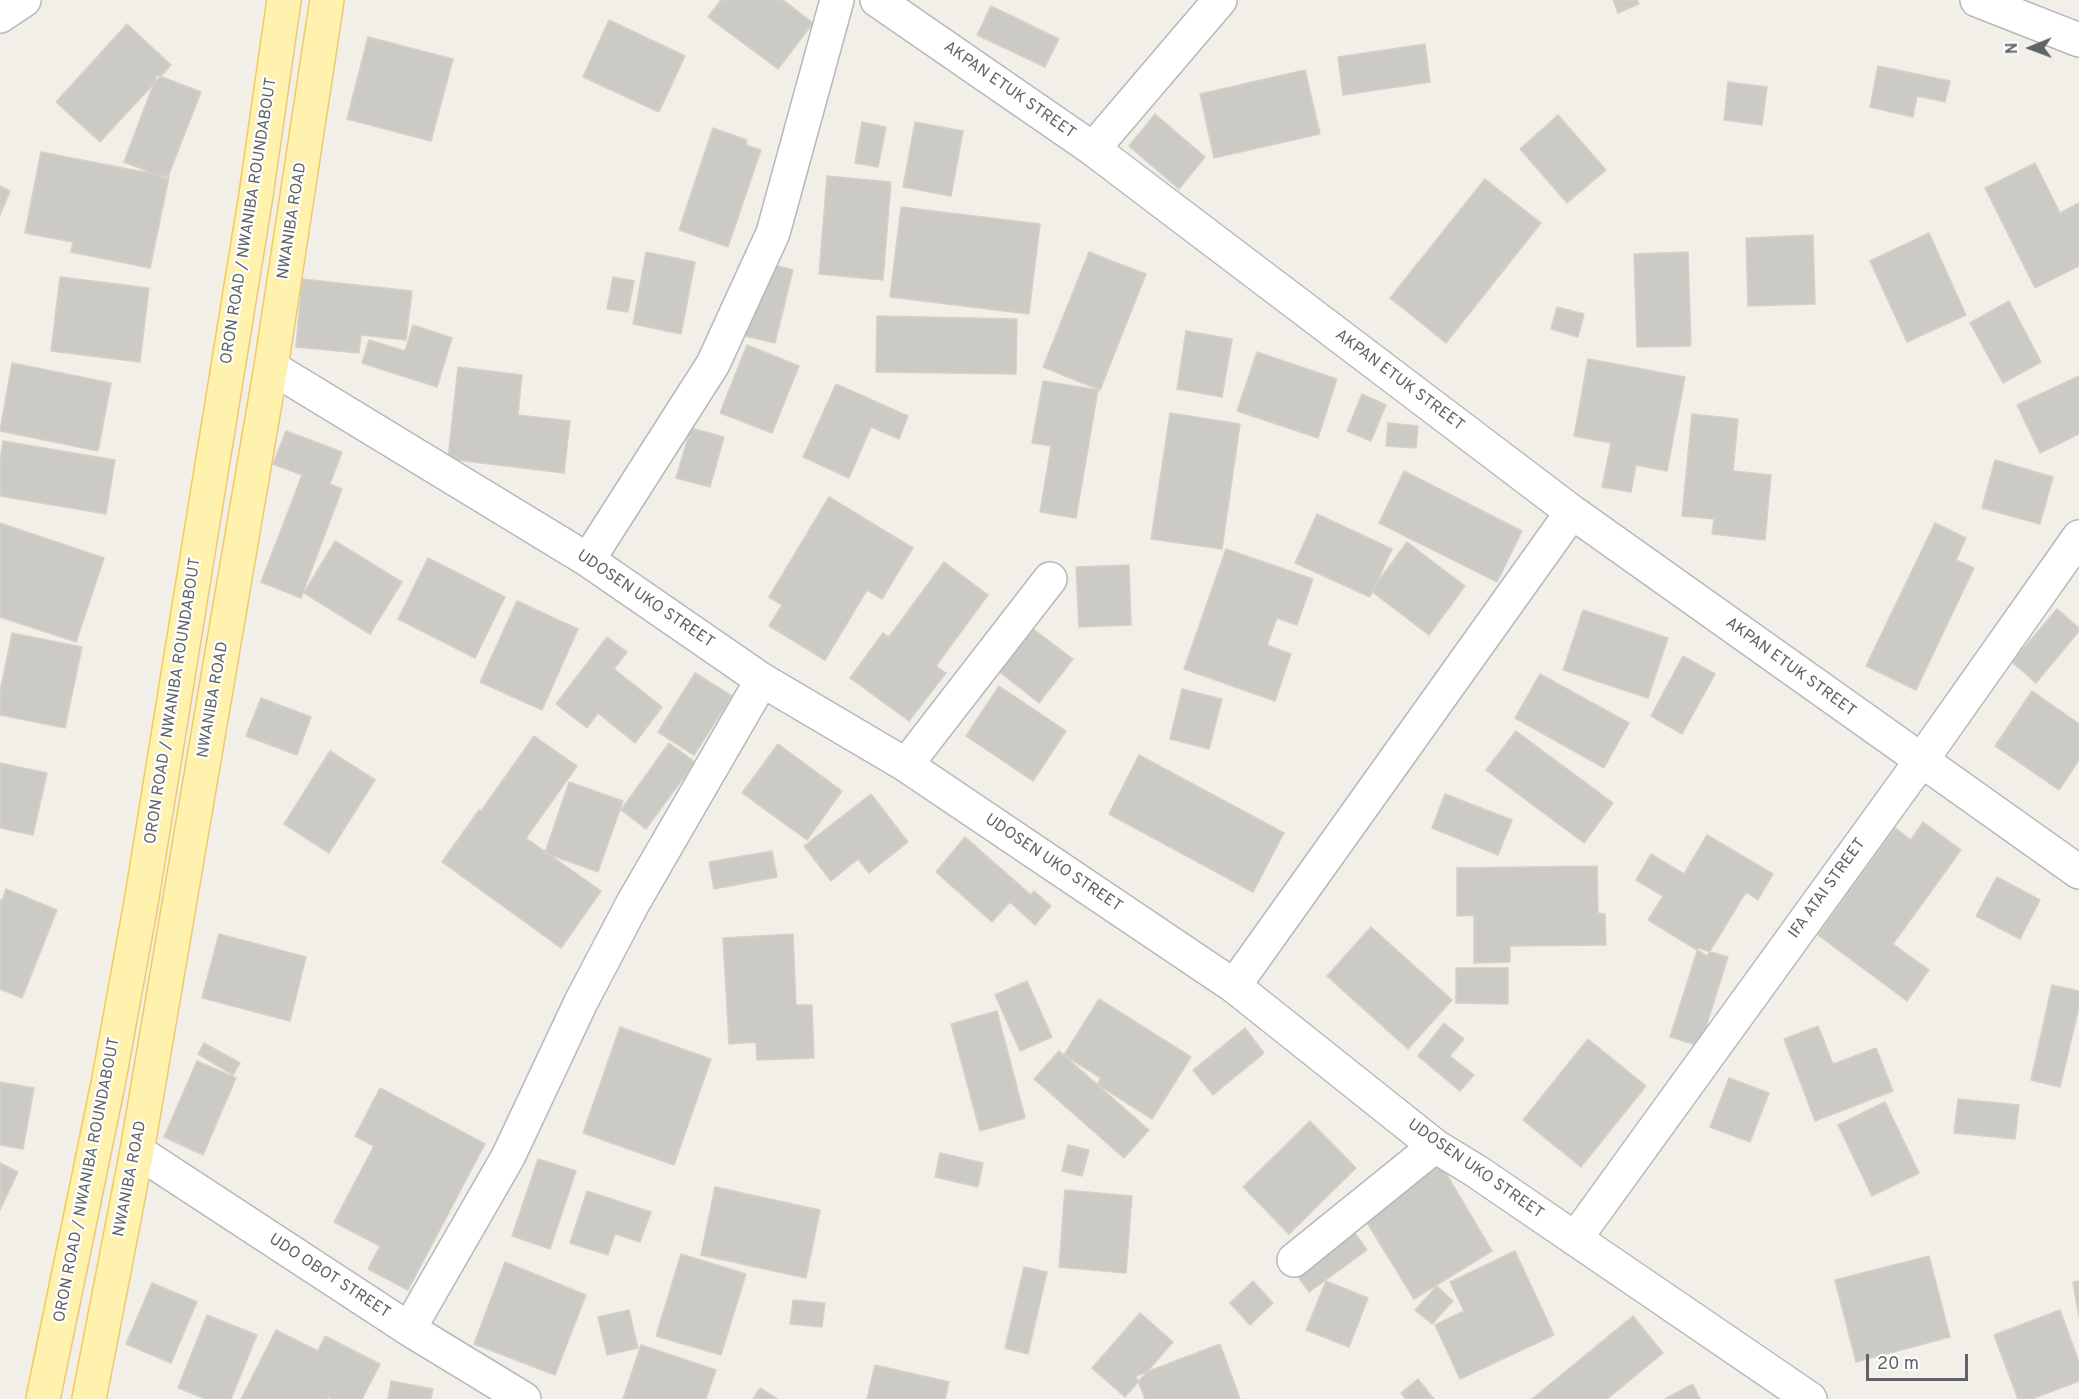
<!DOCTYPE html>
<html>
<head>
<meta charset="utf-8">
<style>
	body { margin:0 }
	#map { position:relative; width:2079px; height:1399px; overflow:hidden; background:#f1efe8; font-family:Overpass,sans-serif }
	canvas { display:block }
	.north { position:absolute; left:2001px; top:18px; width:60px; height:60px; -webkit-text-stroke:4px #fff; paint-order:stroke; rotate:269deg; font-size:16px; font-weight:700; line-height:24px; text-align:center; color:#5f6368 }
	.north::after { content:''; display:block; margin:auto; width:21px; height:27px; background:#5f6368; clip-path:polygon(50% 0,100% 100%,50% 72%,0 100%) }
	.scale { position:absolute; left:1866px; top:1354px; width:102px; height:27px; box-sizing:border-box; border:3px solid #5f6368; border-top:0; padding-left:8px; font-size:18px; line-height:21px; white-space:nowrap; color:#5f6368; -webkit-text-stroke:4px #fff; paint-order:stroke }
</style>
</head>
<body>
<div id="map">
<canvas width="2079" height="1399"></canvas>
<div class="north">N</div>
<div class="scale">20 m</div>
</div>
<script>
const context = document.querySelector('canvas').getContext('2d');
context.lineJoin = 'round';
function fill(path, color) { context.fillStyle = color; context.fill(path, 'evenodd'); }
const shape = rows => new Path2D(rows.map(r => 'M' + r).join(''));
function strokePath(path, color, width, dash) { context.strokeStyle = color; context.lineWidth = width; context.lineCap = dash ? 'butt' : 'round'; context.setLineDash(dash || []); context.stroke(path); }
function write(font, color, halo, rows, align = 'center') {
  context.font = font + ' Overpass,sans-serif'; context.lineWidth = 4.5; context.setLineDash([]); context.textBaseline = 'middle'; context.strokeStyle = halo; context.fillStyle = color; for (const [text, x, y, turn = 0] of rows) {
    context.save(); context.translate(x, y); context.rotate((+turn || 0) * Math.PI / 180); context.textAlign = isNaN(turn) ? turn : align; if (halo) context.strokeText(text, 0, 0); context.fillText(text, 0, 0); context.restore();
  }
}
const building = shape([
	[721,0,783,0,813,23,778,69,708,17,721,0],
	[1613,0,1637,0,1639,4,1618,13,1613,0],
	[991,6,1059,39,1045,67,977,35,991,6],
	[609,20,685,56,659,112,583,77,609,20],
	[127,24,171,65,100,142,56,102,127,24],
	[368,37,453,59,431,141,347,119,368,37],
	[1425,44,1430,82,1343,95,1338,57,1425,44],
	[1878,66,1950,81,1945,102,1917,96,1913,117,1870,107,1878,66],
	[1305,70,1320,134,1214,158,1200,94,1305,70],
	[157,75,201,92,167,179,124,162,157,75],
	[1728,82,1767,87,1762,125,1724,120,1728,82],
	[1155,114,1205,157,1179,189,1129,146,1155,114],
	[1558,115,1606,170,1567,203,1520,149,1558,115],
	[862,122,886,127,878,167,855,163,862,122],
	[915,122,963,131,951,196,903,187,915,122],
	[713,128,747,140,746,145,761,150,728,247,679,230,713,128],
	[41,152,169,177,150,268,71,252,73,242,25,233,41,152],
	[2035,163,2060,213,2079,203,2079,266,2035,288,1985,188,2035,163],
	[827,176,891,182,883,280,819,274,827,176],
	[1485,179,1541,223,1446,343,1390,298,1485,179],
	[0,186,10,191,0,215,0,186],
	[901,207,1040,224,1029,314,890,297,901,207],
	[1929,233,1966,315,1907,342,1870,261,1929,233],
	[1813,235,1815,304,1748,306,1746,238,1813,235],
	[646,252,695,262,681,334,633,324,646,252],
	[1089,252,1146,274,1100,390,1043,367,1089,252],
	[1688,252,1691,346,1637,347,1634,254,1688,252],
	[763,262,793,270,775,343,745,336,763,262],
	[60,277,149,288,140,362,51,351,60,277],
	[613,277,634,281,628,312,607,309,613,277],
	[302,279,412,291,406,340,361,335,359,353,296,347,302,279],
	[2009,301,2041,362,2003,383,1970,323,2009,301],
	[1557,307,1584,314,1578,337,1551,329,1557,307],
	[877,316,1017,319,1016,374,876,372,877,316],
	[413,325,452,338,437,387,362,363,369,340,405,351,413,325],
	[1186,331,1232,339,1222,397,1177,389,1186,331],
	[747,345,799,366,772,433,720,413,747,345],
	[1257,352,1337,379,1318,438,1237,411,1257,352],
	[1588,359,1685,377,1667,471,1636,465,1631,492,1602,487,1611,443,1574,436,1588,359],
	[12,363,111,383,98,451,0,431,12,363],
	[458,367,522,375,518,415,570,421,564,473,448,459,458,367],
	[2079,376,2079,434,2040,453,2017,405,2079,376],
	[1043,381,1098,390,1076,518,1040,512,1051,446,1032,443,1043,381],
	[836,384,908,416,899,439,871,427,849,478,803,457,836,384],
	[1362,394,1386,405,1371,441,1347,431,1362,394],
	[1170,413,1240,424,1222,549,1151,539,1170,413],
	[1692,414,1738,419,1733,471,1771,475,1765,540,1712,534,1714,519,1682,516,1692,414],
	[1388,423,1418,426,1416,448,1386,446,1388,423],
	[691,428,724,437,710,487,676,478,691,428],
	[286,431,342,452,330,484,342,489,301,598,261,582,302,475,273,464,286,431],
	[3,441,115,460,106,514,0,496,0,460,3,441],
	[1995,460,2053,477,2040,524,1982,508,1995,460],
	[1404,471,1522,531,1497,582,1379,523,1404,471],
	[829,497,913,548,882,599,867,590,825,660,769,626,782,605,769,597,829,497],
	[1317,514,1392,549,1370,597,1295,563,1317,514],
	[0,523,104,558,76,642,0,617,0,523],
	[1935,523,1966,538,1956,560,1974,568,1916,690,1866,666,1935,523],
	[335,541,402,582,370,634,304,593,335,541],
	[1407,542,1465,586,1429,635,1371,591,1407,542],
	[1226,549,1313,579,1297,625,1277,618,1267,645,1291,654,1275,701,1184,669,1226,549],
	[428,558,505,597,475,658,398,619,428,558],
	[944,562,988,595,936,666,946,673,909,721,850,678,883,633,889,637,944,562],
	[1129,565,1131,625,1079,627,1076,567,1129,565],
	[517,601,578,629,542,710,480,682,517,601],
	[2057,609,2079,628,2079,631,2036,683,2012,662,2057,609],
	[1583,610,1668,638,1648,698,1563,670,1583,610],
	[1033,629,1073,659,1039,703,1000,672,1033,629],
	[12,633,82,647,65,728,0,715,0,692,12,633],
	[607,637,627,652,614,669,662,707,635,743,598,713,587,728,556,704,607,637],
	[1683,656,1715,674,1682,734,1651,716,1683,656],
	[695,673,732,696,694,755,658,732,695,673],
	[1540,674,1629,723,1604,768,1515,718,1540,674],
	[999,686,1066,731,1033,781,966,736,999,686],
	[1182,689,1222,699,1209,749,1170,739,1182,689],
	[2032,691,2079,724,2079,760,2059,790,1995,746,2032,691],
	[261,698,311,717,297,755,246,736,261,698],
	[1516,731,1613,803,1584,843,1486,770,1516,731],
	[534,736,577,766,526,838,601,891,561,948,442,862,479,810,481,811,534,736],
	[669,743,695,762,646,829,621,810,669,743],
	[778,744,842,791,807,840,742,793,778,744],
	[330,751,375,780,329,853,284,824,330,751],
	[1139,755,1284,833,1253,892,1109,814,1139,755],
	[0,763,47,773,33,835,0,828,0,763],
	[569,782,623,801,598,872,545,853,569,782],
	[871,794,908,842,869,873,858,859,831,881,804,846,871,794],
	[1445,794,1512,820,1498,855,1432,828,1445,794],
	[1923,822,1961,850,1893,944,1929,970,1907,1001,1818,935,1895,828,1911,840,1923,822],
	[1707,835,1773,874,1758,900,1746,892,1707,956,1648,920,1663,896,1636,880,1651,854,1684,874,1707,835],
	[965,837,1031,895,1034,891,1051,906,1035,925,1010,902,992,922,936,872,965,837],
	[772,851,777,877,714,889,709,862,772,851],
	[1597,866,1598,913,1605,914,1606,945,1510,946,1510,962,1474,963,1474,915,1457,916,1457,868,1597,866],
	[1997,877,2040,900,2020,939,1976,916,1997,877],
	[6,889,57,910,22,998,0,989,0,900,2,901,6,889],
	[1371,927,1452,1000,1408,1049,1327,976,1371,927],
	[219,934,306,957,290,1021,202,998,219,934],
	[793,934,796,1005,812,1005,814,1058,757,1060,756,1042,729,1044,723,938,793,934],
	[1698,948,1728,957,1700,1046,1670,1037,1698,948],
	[1456,968,1508,968,1508,1004,1456,1003,1456,968],
	[1027,981,1052,1037,1020,1051,995,995,1027,981],
	[2052,985,2079,991,2079,1007,2060,1087,2031,1080,2052,985],
	[1099,999,1191,1057,1152,1119,1097,1084,1101,1078,1064,1055,1099,999],
	[997,1011,1025,1118,980,1131,951,1024,997,1011],
	[1444,1023,1464,1039,1450,1056,1474,1075,1460,1091,1418,1056,1444,1023],
	[1818,1026,1833,1064,1876,1048,1893,1091,1815,1121,1784,1039,1818,1026],
	[620,1027,711,1059,674,1165,583,1133,620,1027],
	[1245,1028,1264,1053,1213,1095,1193,1070,1245,1028],
	[1588,1039,1646,1086,1581,1167,1523,1120,1588,1039],
	[204,1043,240,1063,233,1075,198,1054,204,1043],
	[1059,1051,1149,1130,1124,1158,1034,1079,1059,1051],
	[197,1061,236,1078,203,1155,164,1137,197,1061],
	[1729,1078,1769,1093,1750,1142,1710,1127,1729,1078],
	[0,1082,34,1088,23,1149,0,1145,0,1082],
	[380,1088,485,1144,408,1290,368,1269,380,1246,334,1222,374,1146,355,1136,380,1088],
	[1958,1099,2019,1105,2015,1139,1954,1133,1958,1099],
	[1885,1102,1919,1173,1872,1196,1838,1125,1885,1102],
	[1310,1121,1356,1168,1289,1234,1243,1187,1310,1121],
	[1068,1145,1089,1150,1082,1176,1062,1171,1068,1145],
	[940,1153,983,1163,978,1187,935,1177,940,1153],
	[538,1159,576,1171,550,1249,512,1236,538,1159],
	[0,1163,18,1172,0,1210,0,1163],
	[1441,1165,1492,1251,1414,1299,1361,1213,1441,1165],
	[715,1187,820,1210,806,1278,701,1255,715,1187],
	[1065,1190,1132,1196,1126,1273,1059,1267,1065,1190],
	[587,1191,651,1212,640,1242,615,1234,608,1255,570,1243,587,1191],
	[1347,1222,1367,1250,1309,1292,1289,1264,1347,1222],
	[1515,1251,1554,1335,1460,1379,1435,1325,1464,1311,1450,1282,1515,1251],
	[681,1254,746,1274,721,1355,656,1336,681,1254],
	[1929,1256,1950,1337,1856,1362,1835,1280,1929,1256],
	[505,1262,586,1295,555,1375,474,1344,505,1262],
	[1024,1267,1047,1272,1028,1354,1005,1348,1024,1267],
	[1253,1281,1273,1303,1250,1325,1230,1303,1253,1281],
	[1326,1281,1368,1298,1349,1347,1306,1330,1326,1281],
	[2079,1281,2079,1317,2073,1282,2079,1281],
	[152,1283,197,1302,171,1363,126,1344,152,1283],
	[1437,1286,1453,1301,1432,1324,1415,1310,1437,1286],
	[793,1300,825,1303,822,1327,790,1324,793,1300],
	[629,1310,638,1348,607,1355,598,1317,629,1310],
	[2060,1310,2079,1362,2079,1381,2032,1399,2018,1399,1994,1335,2060,1310],
	[1140,1313,1173,1342,1125,1397,1092,1368,1140,1313],
	[207,1315,257,1335,231,1399,206,1399,178,1388,207,1315],
	[1633,1316,1663,1353,1607,1399,1532,1399,1633,1316],
	[276,1330,318,1351,325,1336,380,1364,362,1399,332,1399,328,1397,327,1399,241,1399,276,1330],
	[1220,1344,1240,1399,1145,1399,1136,1376,1220,1344],
	[641,1345,716,1370,706,1399,623,1399,641,1345],
	[875,1365,949,1382,945,1399,867,1399,875,1365],
	[1418,1379,1434,1399,1406,1399,1401,1393,1418,1379],
	[391,1381,433,1389,431,1399,388,1399,391,1381],
	[1693,1384,1700,1399,1665,1399,1693,1384],
	[760,1388,777,1399,753,1399,760,1388]
]);
const minor = shape([
	[877,0,1093,149,1572,512,2079,872],
	[1977,0,2079,40],
	[0,16,24,0],
	[1093,149,1220,0],
	[271,367,588,560,762,680,906,765,1234,986,1435,1146,1476,1171,1810,1399],
	[588,560,713,364,773,233,837,0],
	[906,765,1050,579],
	[1234,986,1572,512],
	[137,1151,409,1329,524,1399],
	[1575,1239,1921,761,2079,537],
	[1294,1260,1435,1146],
	[409,1329,508,1157,581,1002,633,903,762,680]
]);
const major = shape([
	[43,1399,108,1084,141,903,256,195,284,0],
	[89,1399,137,1151,271,367,327,0]
]);
const streetNames = [
	["AKPAN ETUK STREET",1009,91,35],
	["ORON ROAD / NWANIBA ROUNDABOUT",250,221,-81],
	["NWANIBA ROAD",293,221,-81],
	["AKPAN ETUK STREET",1399,381,37],
	["UDOSEN UKO STREET",645,600,34],
	["AKPAN ETUK STREET",1790,668,36],
	["NWANIBA ROAD",214,700,-80],
	["ORON ROAD / NWANIBA ROUNDABOUT",174,701,-81],
	["UDOSEN UKO STREET",1053,864,34],
	["IFA ATAI STREET",1828,889,-54],
	["UDOSEN UKO STREET",1475,1170,35],
	["NWANIBA ROAD",131,1179,-79],
	["ORON ROAD / NWANIBA ROUNDABOUT",88,1180,-79],
	["UDO OBOT STREET",329,1277,33]
];
fill(building, '#cccac5');
strokePath(building, '#d6d1c6', 1.5);
strokePath(minor, '#b5b8bc', 36);
strokePath(major, '#f2c960', 36);
strokePath(minor, '#fff', 33);
strokePath(major, '#fff2af', 33);
write('16px', '#5f6368', '#fff', streetNames);
</script>
</body>
</html>
